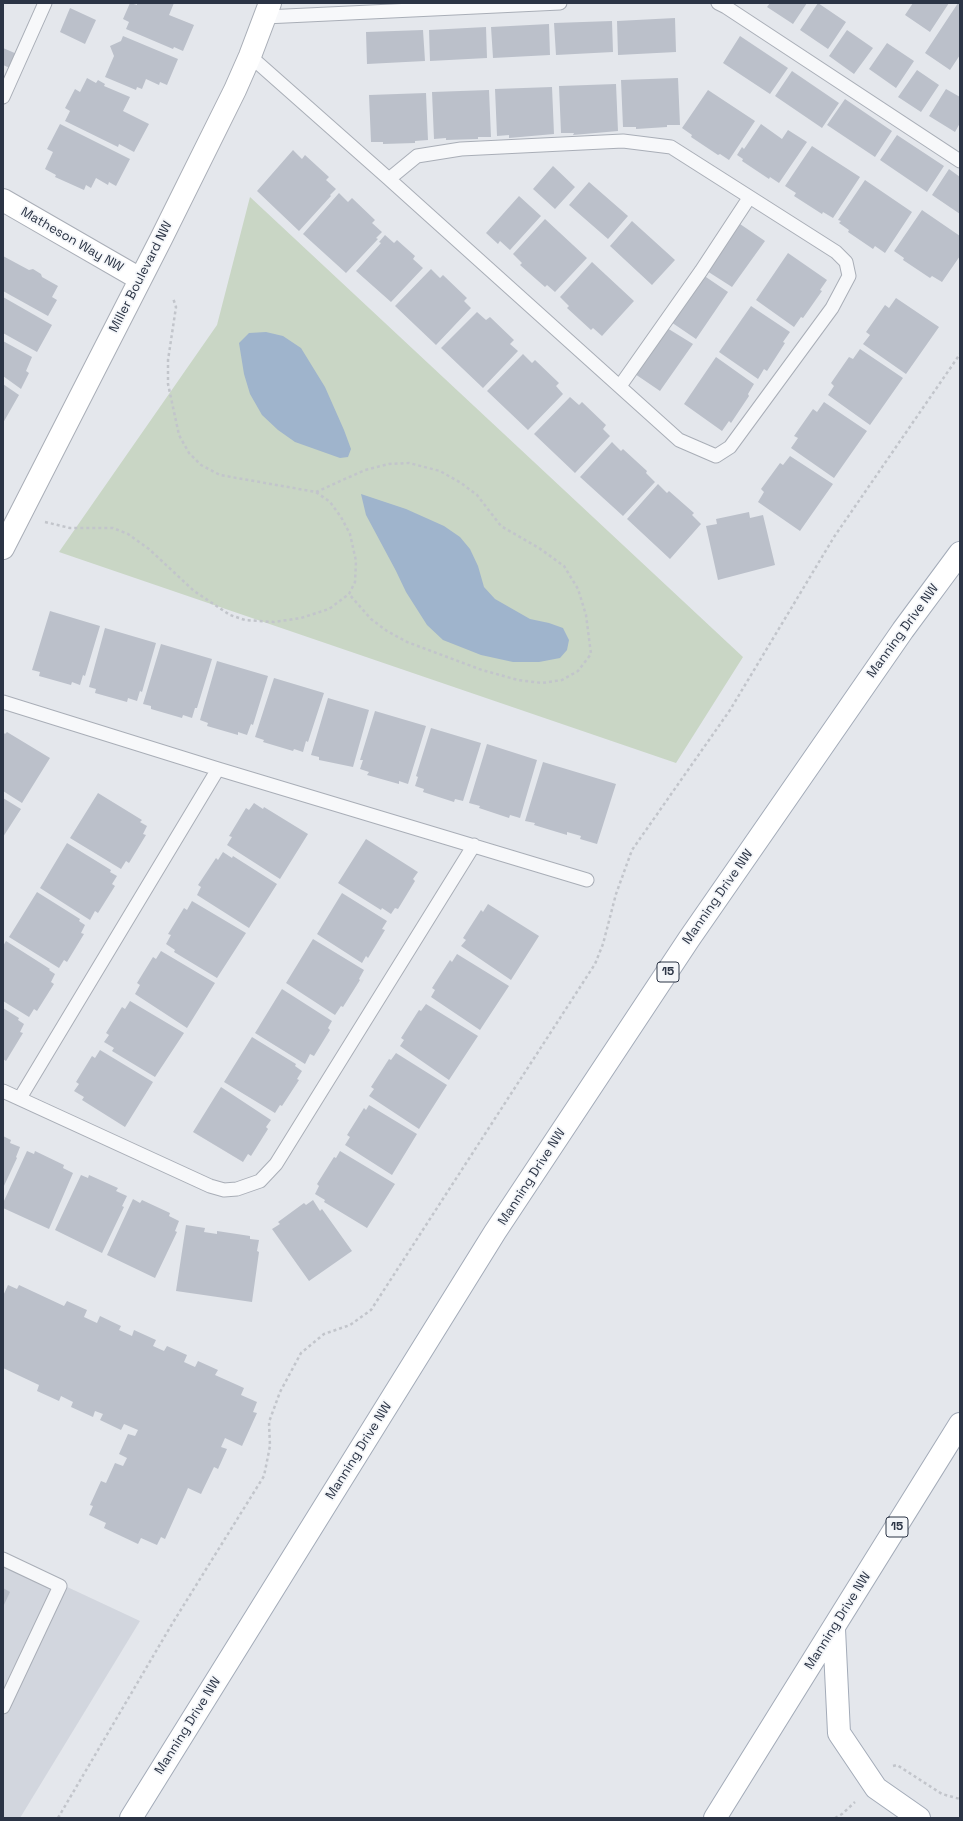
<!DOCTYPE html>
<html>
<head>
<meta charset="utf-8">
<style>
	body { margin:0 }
	#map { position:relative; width:963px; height:1821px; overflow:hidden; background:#e4e7ec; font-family:"Space Grotesk",sans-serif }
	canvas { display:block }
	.frame { position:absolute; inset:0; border:4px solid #2b3445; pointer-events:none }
</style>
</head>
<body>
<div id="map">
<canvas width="963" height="1821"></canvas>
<div class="frame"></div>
</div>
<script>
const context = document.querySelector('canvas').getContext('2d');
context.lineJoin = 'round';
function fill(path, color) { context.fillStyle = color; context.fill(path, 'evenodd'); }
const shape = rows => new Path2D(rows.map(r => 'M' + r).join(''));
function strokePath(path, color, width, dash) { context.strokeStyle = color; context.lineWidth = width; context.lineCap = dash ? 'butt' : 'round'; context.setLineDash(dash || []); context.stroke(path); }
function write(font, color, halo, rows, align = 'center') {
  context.font = font + ' "Space Grotesk",sans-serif'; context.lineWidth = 3.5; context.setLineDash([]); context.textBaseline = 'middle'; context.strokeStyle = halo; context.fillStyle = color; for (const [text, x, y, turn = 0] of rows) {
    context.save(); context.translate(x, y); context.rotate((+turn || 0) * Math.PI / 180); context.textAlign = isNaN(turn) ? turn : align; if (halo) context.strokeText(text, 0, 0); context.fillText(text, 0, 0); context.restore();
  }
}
const built = shape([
	[3,1557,140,1621,20,1818,3,1818]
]);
const green = shape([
	[250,197,743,657,676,763,59,552,217,325]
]);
const water = shape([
	[266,332,283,336,301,348,325,387,344,430,351,449,348,457,340,458,295,442,278,430,262,415,250,394,244,374,239,343,249,333],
	[361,494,406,509,444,526,460,537,470,549,478,566,484,587,495,599,530,619,549,623,563,628,569,640,567,650,560,658,539,662,513,662,481,655,443,640,427,625,406,592,396,571,366,515]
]);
const building = shape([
	[130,3,137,5,137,3,174,3,169,15,194,25,183,51,174,47,173,49,126,29,129,22,123,19],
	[770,3,807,3,793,24,767,7],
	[818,3,846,22,828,49,800,30],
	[913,3,949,3,930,32,905,15],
	[958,3,960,3,960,55,950,70,925,53],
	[70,8,96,20,85,44,60,32],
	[675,18,676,52,618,55,617,21],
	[612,21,613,52,556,55,554,23],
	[549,24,550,55,493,58,491,27],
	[486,27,487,58,430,61,429,30],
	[423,30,425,61,367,64,366,32],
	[847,30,873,48,854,74,829,56],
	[123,36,178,59,167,85,160,82,159,85,146,79,142,89,137,87,136,90,105,77,114,56,110,46,121,41],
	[740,36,788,68,770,94,723,63],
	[887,43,914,61,896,88,869,69],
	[3,48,17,54,10,68,3,65],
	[917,70,939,85,921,112,898,97],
	[792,71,839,103,822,128,775,96],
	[87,78,96,83,98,80,105,84,104,86,130,97,123,111,149,124,134,152,119,144,118,147,65,121,70,111,65,108,75,89,80,92],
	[678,78,680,125,667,125,667,127,636,129,636,127,623,127,621,80],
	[616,84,618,131,573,135,574,133,561,133,559,86],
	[552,87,554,134,509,138,509,135,497,136,495,89],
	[946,89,960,97,960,123,955,132,929,116],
	[489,90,491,137,478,137,478,139,446,140,446,138,434,139,432,92],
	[708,90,755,121,729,160,720,154,718,155,691,137,692,135,682,128],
	[426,93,428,140,415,141,415,143,383,144,383,142,371,142,369,95],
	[845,99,892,131,875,157,827,125],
	[60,124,130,159,116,186,109,182,108,185,96,178,91,188,86,185,84,190,55,177,56,175,45,169,53,152,47,149],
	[761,124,782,139,788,130,807,142,779,183,770,177,769,179,742,161,743,159,737,155,742,147,744,149],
	[897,135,944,166,927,192,880,160],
	[812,146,860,177,833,218,823,212,822,214,794,196,796,193,785,186],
	[293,150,302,159,305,155,329,177,326,180,336,189,330,195,331,196,299,231,257,191],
	[553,166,575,187,555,209,533,189],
	[949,169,960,177,960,214,932,195],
	[865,180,912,212,885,253,875,246,873,249,848,232,849,230,839,223,841,221,838,220],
	[589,182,628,216,608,239,569,205],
	[339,193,348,202,352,198,375,220,372,223,382,232,376,238,378,239,346,273,303,234],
	[519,196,541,216,510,250,500,241,498,244,486,233],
	[922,210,960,236,960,256,942,282,932,276,930,278,903,260,904,258,894,251],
	[545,219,587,258,555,292,547,285,545,287,520,265,522,263,513,254],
	[632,221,675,260,652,285,610,246],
	[740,224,765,241,732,287,707,271],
	[385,235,394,243,397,240,415,256,413,259,423,268,391,302,356,271,381,243,379,242],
	[788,253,827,280,820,290,822,291,803,318,801,317,794,327,756,300],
	[3,256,29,270,33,269,41,274,42,277,58,286,52,297,57,300,48,316,3,291],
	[592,262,634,301,602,336,593,328,591,330,567,308,569,306,560,297],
	[431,269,440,278,443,275,467,298,464,301,471,308,436,345,395,306],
	[703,275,728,292,696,339,671,322],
	[3,297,52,325,37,352,3,333],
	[896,298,939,327,906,374,863,344,870,335,866,332,885,305,889,308],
	[751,306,790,332,783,342,785,343,767,371,764,369,758,379,719,352],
	[477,312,486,320,490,317,514,340,510,344,518,351,483,388,441,348],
	[667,328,693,344,660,391,635,374],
	[3,341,32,357,26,371,29,373,21,389,3,376],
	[860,349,903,378,870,425,828,395,834,386,831,383,849,357,853,359],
	[523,354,532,363,535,360,559,383,556,386,563,394,528,430,487,391],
	[716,357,754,384,748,394,749,396,731,423,729,421,722,431,684,404],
	[3,384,19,395,3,423],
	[570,397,579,405,582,402,606,425,603,429,610,436,575,473,534,434],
	[824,402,867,431,834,478,791,448,798,438,794,436,813,409,817,412],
	[612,442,621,451,623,449,647,471,646,473,655,482,623,516,580,477],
	[790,456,833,484,800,531,758,502,764,492,761,489,780,463,783,465],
	[658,484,667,493,669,491,694,513,692,515,701,524,670,559,627,519],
	[749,512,750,518,763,515,775,565,718,580,706,526,717,524,716,519],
	[50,611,100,626,85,676,83,675,80,685,72,682,71,685,39,676,40,672,32,670],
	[105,628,156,643,142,692,140,691,137,701,128,698,127,702,95,693,96,689,89,687],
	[161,644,212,659,197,708,195,708,192,718,183,715,182,718,151,709,151,706,143,704],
	[217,661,268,676,253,725,251,724,247,735,238,732,238,735,207,726,208,723,200,720],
	[274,678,324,693,308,742,306,741,303,752,294,749,293,751,263,742,264,740,255,737],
	[328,698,369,710,353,767,319,760,319,757,311,755],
	[375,711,426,726,408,784,399,781,399,784,367,775,369,772,360,769,363,760,360,760],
	[431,728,481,743,463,801,455,799,454,802,423,792,424,789,415,786,418,777,416,776],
	[3,732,5,734,7,732,50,758,22,803,3,791],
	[487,744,537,760,520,818,510,815,509,818,479,808,480,806,469,803],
	[543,762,616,784,597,844,580,839,581,836,567,832,567,835,534,825,535,823,525,821],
	[98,793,142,820,140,822,147,826,143,834,146,835,129,863,126,861,121,869,70,838],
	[3,798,21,809,3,837],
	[254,803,263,809,264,807,308,834,280,879,227,845,232,837,229,836,246,808,249,810],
	[366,839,418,872,413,879,415,881,398,909,395,908,391,914,382,908,381,910,338,883],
	[67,843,111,870,110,872,117,876,112,884,115,886,98,913,95,911,90,920,40,888],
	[223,852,232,858,233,856,277,884,249,928,197,895,201,887,198,885,216,858,218,860],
	[37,892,80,919,79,921,85,925,81,933,84,934,67,962,64,960,59,968,9,937],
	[342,893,387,921,382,929,385,930,368,958,366,956,362,963,317,934],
	[192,901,246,933,217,978,174,952,175,950,166,944,171,935,168,934,184,908,187,910],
	[488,904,539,936,511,980,461,946,466,940,463,938,481,910,483,912],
	[313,939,364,970,359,979,360,980,343,1007,341,1006,335,1015,286,983],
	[6,941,50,969,49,970,55,974,51,982,54,984,37,1011,34,1009,29,1017,3,1001,3,946],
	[161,951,215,983,187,1028,135,994,140,985,137,983,153,957,156,959],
	[457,954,509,986,480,1030,431,997,435,990,432,988,450,960,452,962],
	[282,989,332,1021,328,1028,330,1030,314,1056,310,1054,305,1064,255,1033],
	[130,1001,184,1033,155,1077,112,1051,114,1048,104,1042,109,1035,106,1033,122,1007,125,1009],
	[426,1004,478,1036,449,1080,400,1046,404,1040,401,1038,419,1010,421,1011],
	[3,1008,19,1018,18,1020,24,1024,20,1032,23,1033,6,1061,3,1059],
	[252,1037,296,1064,295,1066,302,1071,297,1079,299,1080,282,1106,280,1105,275,1113,224,1082],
	[100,1050,153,1082,125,1127,82,1100,84,1097,74,1091,79,1084,76,1082,92,1056,95,1058],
	[396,1053,447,1085,419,1129,369,1096,374,1089,371,1087,389,1059,391,1060],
	[221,1087,271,1120,266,1127,268,1129,251,1156,248,1154,243,1162,193,1132],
	[369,1105,417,1134,392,1175,345,1145,350,1137,347,1135,364,1108,366,1110],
	[3,1136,11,1140,10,1143,20,1147,16,1157,17,1158,3,1188],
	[27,1151,34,1154,35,1151,64,1165,63,1168,73,1173,49,1229,3,1208,3,1203],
	[340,1151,395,1184,367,1228,324,1202,325,1200,315,1194,319,1186,317,1184,334,1157,336,1158],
	[81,1175,88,1178,89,1175,118,1188,116,1191,127,1196,122,1206,124,1207,102,1253,55,1230],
	[133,1199,140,1203,142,1200,170,1213,169,1216,179,1221,175,1231,177,1232,155,1278,107,1255],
	[313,1200,320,1211,322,1209,352,1251,309,1281,272,1229,280,1224,278,1222,304,1203,306,1205],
	[186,1225,205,1228,204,1232,217,1234,217,1231,250,1236,250,1239,259,1240,257,1251,259,1252,252,1302,176,1291],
	[8,1285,17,1289,19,1285,64,1306,67,1301,87,1310,84,1317,97,1323,100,1316,121,1326,119,1330,132,1336,134,1330,156,1340,153,1346,164,1351,167,1346,187,1355,184,1362,195,1367,198,1361,218,1370,215,1375,244,1388,241,1395,257,1402,253,1412,257,1413,242,1446,225,1438,221,1447,227,1449,218,1469,214,1467,201,1494,188,1488,165,1539,161,1537,157,1545,141,1538,138,1544,104,1528,106,1523,89,1515,93,1506,90,1505,101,1481,106,1483,115,1463,123,1466,127,1458,119,1454,128,1434,135,1436,138,1430,124,1424,121,1430,100,1420,103,1414,95,1411,93,1417,71,1407,73,1402,61,1396,59,1401,37,1391,39,1385,3,1368,3,1296],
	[3,1588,10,1592,3,1607]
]);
const path = shape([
	[316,492,365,470,389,464,409,463,440,471,461,483,477,495,501,526,539,548,564,566,578,589,586,615,591,654,578,671,562,680,542,683,518,680,482,670,407,642,387,631,371,619,349,594],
	[45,522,70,528,113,528,128,534,149,549,194,591,230,615,245,620,274,622,301,618,329,609,349,594,355,582,356,561,350,534,341,517,330,502,316,492,220,475,201,465,189,453,179,435,168,384,168,360,176,307,173,298],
	[893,1766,897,1765,942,1794,960,1799],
	[58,1818,172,1624,264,1476,270,1446,269,1422,280,1392,301,1353,324,1334,350,1325,371,1310,595,964,603,944,616,894,632,850,730,710,834,537,960,354],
	[835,1818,842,1814,855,1802]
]);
const lane = shape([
	[718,3,726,7,960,161],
	[265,17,560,3],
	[250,56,389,179,417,156,461,149,623,141,671,147,836,252,846,262,849,276,832,308,730,447,716,456,679,440,389,179],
	[3,97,45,3],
	[620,386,701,271,749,198],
	[3,702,218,769,587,880],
	[3,1091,210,1186,224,1190,237,1189,260,1181,276,1164,474,845],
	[20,1098,218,769],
	[3,1559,60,1586,3,1707]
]);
const secondary = shape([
	[3,200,140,279],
	[3,548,161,239,235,90,250,56,270,3]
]);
const primary = shape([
	[834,1629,839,1733,876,1788,919,1818],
	[131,1818,495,1232,689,939,903,630,960,553],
	[715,1818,960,1424]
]);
const shields = [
	[668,972,22],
	[897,1527,22]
];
const shieldNames = [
	["15",668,972],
	["15",897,1527]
];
const streetNames = [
	["Matheson Way NW",72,240,30],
	["Miller Boulevard NW",141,277,-63],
	["Manning Drive NW",903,631,-54],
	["Manning Drive NW",718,897,-55],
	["Manning Drive NW",532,1177,-57],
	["Manning Drive NW",359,1451,-58],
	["Manning Drive NW",838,1621,-58],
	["Manning Drive NW",188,1726,-58]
];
fill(built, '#d2d6de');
fill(green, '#c9d6c5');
fill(water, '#9fb4cc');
fill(building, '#bbc0ca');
strokePath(lane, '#a9aeb7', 15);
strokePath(secondary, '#a9aeb7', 24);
strokePath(primary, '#a3abb8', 24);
strokePath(path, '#c2c5cb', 2.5, [3, 3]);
strokePath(lane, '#f7f8fa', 13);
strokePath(secondary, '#fff', 22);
strokePath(primary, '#fff', 22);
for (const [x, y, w] of shields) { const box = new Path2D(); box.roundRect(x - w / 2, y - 10, w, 20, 3); context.fillStyle = '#f4f6f9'; context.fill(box); strokePath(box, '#2b3445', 1); }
write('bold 12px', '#2b3445', null, shieldNames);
write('13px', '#2b3445', '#f4f6f9', streetNames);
</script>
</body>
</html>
